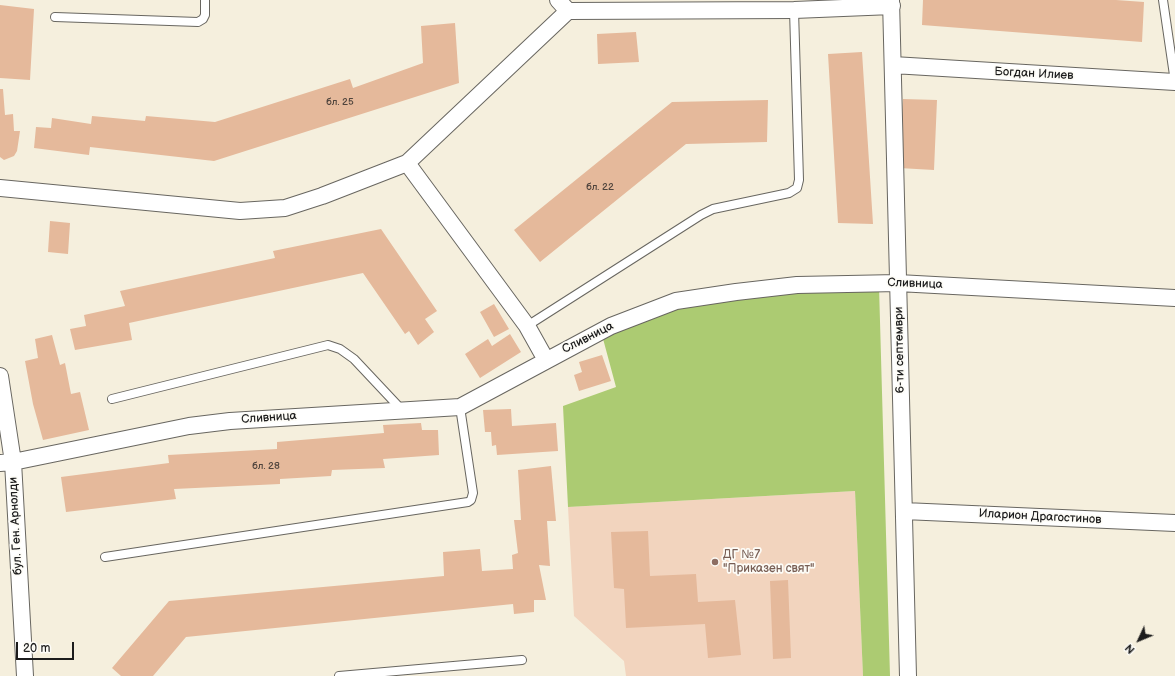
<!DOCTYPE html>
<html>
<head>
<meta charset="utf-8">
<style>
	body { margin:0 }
	#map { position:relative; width:1175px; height:676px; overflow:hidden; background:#f5efdd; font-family:"Balsamiq Sans",sans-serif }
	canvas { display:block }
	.north { position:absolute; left:1119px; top:620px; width:40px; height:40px; -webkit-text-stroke:3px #fdfcf7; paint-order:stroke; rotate:226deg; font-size:11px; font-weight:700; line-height:16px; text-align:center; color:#1c1c1c }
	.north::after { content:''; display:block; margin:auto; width:14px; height:18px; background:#1c1c1c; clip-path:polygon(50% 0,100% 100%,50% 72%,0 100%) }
	.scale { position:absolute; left:16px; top:642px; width:58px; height:18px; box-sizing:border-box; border:2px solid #1c1c1c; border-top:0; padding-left:5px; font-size:12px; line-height:14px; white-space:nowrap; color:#1c1c1c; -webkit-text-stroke:3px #fdfcf7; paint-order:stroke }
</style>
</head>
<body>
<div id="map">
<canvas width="1175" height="676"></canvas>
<div class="north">N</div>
<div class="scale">20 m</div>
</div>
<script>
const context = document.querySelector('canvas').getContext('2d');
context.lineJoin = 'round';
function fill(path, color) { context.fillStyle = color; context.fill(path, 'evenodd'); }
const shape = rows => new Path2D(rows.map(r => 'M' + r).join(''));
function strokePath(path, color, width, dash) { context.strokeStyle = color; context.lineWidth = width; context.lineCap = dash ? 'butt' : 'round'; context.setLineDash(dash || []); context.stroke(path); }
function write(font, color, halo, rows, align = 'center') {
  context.font = font + ' "Balsamiq Sans",sans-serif'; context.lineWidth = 3.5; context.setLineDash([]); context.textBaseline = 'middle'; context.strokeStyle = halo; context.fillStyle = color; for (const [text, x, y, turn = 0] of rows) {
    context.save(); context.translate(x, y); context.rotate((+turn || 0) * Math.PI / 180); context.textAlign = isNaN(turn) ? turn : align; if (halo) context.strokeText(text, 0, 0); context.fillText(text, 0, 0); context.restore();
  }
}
const built = shape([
	[855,491,863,676,626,676,624,661,574,616,568,507]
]);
const green = shape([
	[879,286,890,676,863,676,855,491,568,507,563,406,616,387,602,335,671,303]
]);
const building = shape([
	[923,0,1116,0,1144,2,1142,42,922,25],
	[0,5,34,9,30,80,0,78],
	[455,23,459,83,214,161,90,147,89,155,34,148,36,127,51,128,52,118,91,124,92,116,145,121,146,116,215,122,350,79,353,88,423,63,421,26],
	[636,32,639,62,598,64,597,34],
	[862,52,873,224,838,223,828,54],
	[0,89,3,89,5,115,13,114,14,131,20,131,17,151,14,156,4,160,0,157],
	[903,99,937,100,934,170,899,168],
	[768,100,767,142,686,144,540,262,514,230,672,102],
	[50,221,70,223,68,254,48,252],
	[381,229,437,311,425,319,434,332,418,345,409,331,405,334,363,273,129,323,132,340,75,350,70,329,86,326,84,315,125,306,120,291,275,258,273,251],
	[494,304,509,329,494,337,480,312],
	[510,334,521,352,480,378,465,354,488,339,492,346],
	[52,335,60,365,65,363,71,394,80,392,89,430,43,440,33,404,25,361,38,358,35,339],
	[602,355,611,381,579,391,574,375,582,372,579,362],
	[511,409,512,426,556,423,558,451,497,455,496,445,492,446,491,432,485,432,483,410],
	[421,423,422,430,438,430,439,455,383,459,385,468,332,470,331,476,280,479,280,484,174,489,176,499,66,512,61,477,169,463,168,455,277,449,277,442,384,433,383,425],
	[551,466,556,521,547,521,550,566,539,565,546,600,534,600,534,612,514,614,513,604,186,637,153,676,121,676,112,668,169,601,444,576,443,552,480,549,482,571,513,569,512,555,518,553,514,520,521,520,518,470],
	[648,531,650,576,696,574,698,602,735,600,741,655,708,658,705,624,626,628,624,589,614,588,611,532],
	[788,580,791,658,773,659,770,581]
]);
const service = shape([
	[1163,0,1175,82],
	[55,17,198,22,203,19,205,15,205,0],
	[527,326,701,215,713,209,789,193,797,188,799,180,794,10],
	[112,399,328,345,340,349,354,359,401,409],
	[105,557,468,502,471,500,473,493,460,407],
	[339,676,522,660]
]);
const minor = shape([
	[558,0,568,11,794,10,892,6],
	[891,0,908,676],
	[893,65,1175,82],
	[407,163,527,326,546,360],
	[0,188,240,211,285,208,322,196,407,163,568,11],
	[0,376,13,462,25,676],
	[0,463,13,462,189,426,230,421,460,407,611,326,676,301,736,292,797,285,898,283,1175,298],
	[904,511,1175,523]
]);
const markers = [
	[715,562,4,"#8d6e63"]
];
const numberNames = [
	["бл. 25",340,102],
	["бл. 22",600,187],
	["бл. 28",266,466]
];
const streetNames = [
	["Богдан Илиев",1034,74,3],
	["Сливница",915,284,2],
	["Сливница",588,338,-27],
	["6-ти септември",900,350,-91],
	["Сливница",269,418,-4],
	["Иларион Драгостинов",1040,517,3],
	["бул. Ген. Арнолди",16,526,-93]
];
const educationNames = [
	["ДГ №7",723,555],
	["\"Приказен свят\"",723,569]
];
fill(built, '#f2d4be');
fill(green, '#accb72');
fill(building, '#e5b99b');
strokePath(service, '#686660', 10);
strokePath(minor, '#686660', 18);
strokePath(service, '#fff', 8);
strokePath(minor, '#fff', 16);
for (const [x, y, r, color] of markers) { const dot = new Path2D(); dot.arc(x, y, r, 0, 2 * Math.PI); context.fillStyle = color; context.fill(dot); strokePath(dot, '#fdfcf7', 1.5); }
write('10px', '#4e433c', null, numberNames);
write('12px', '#1c1c1c', '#fdfcf7', streetNames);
write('12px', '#785e54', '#fdfcf7', educationNames, 'left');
</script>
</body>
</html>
